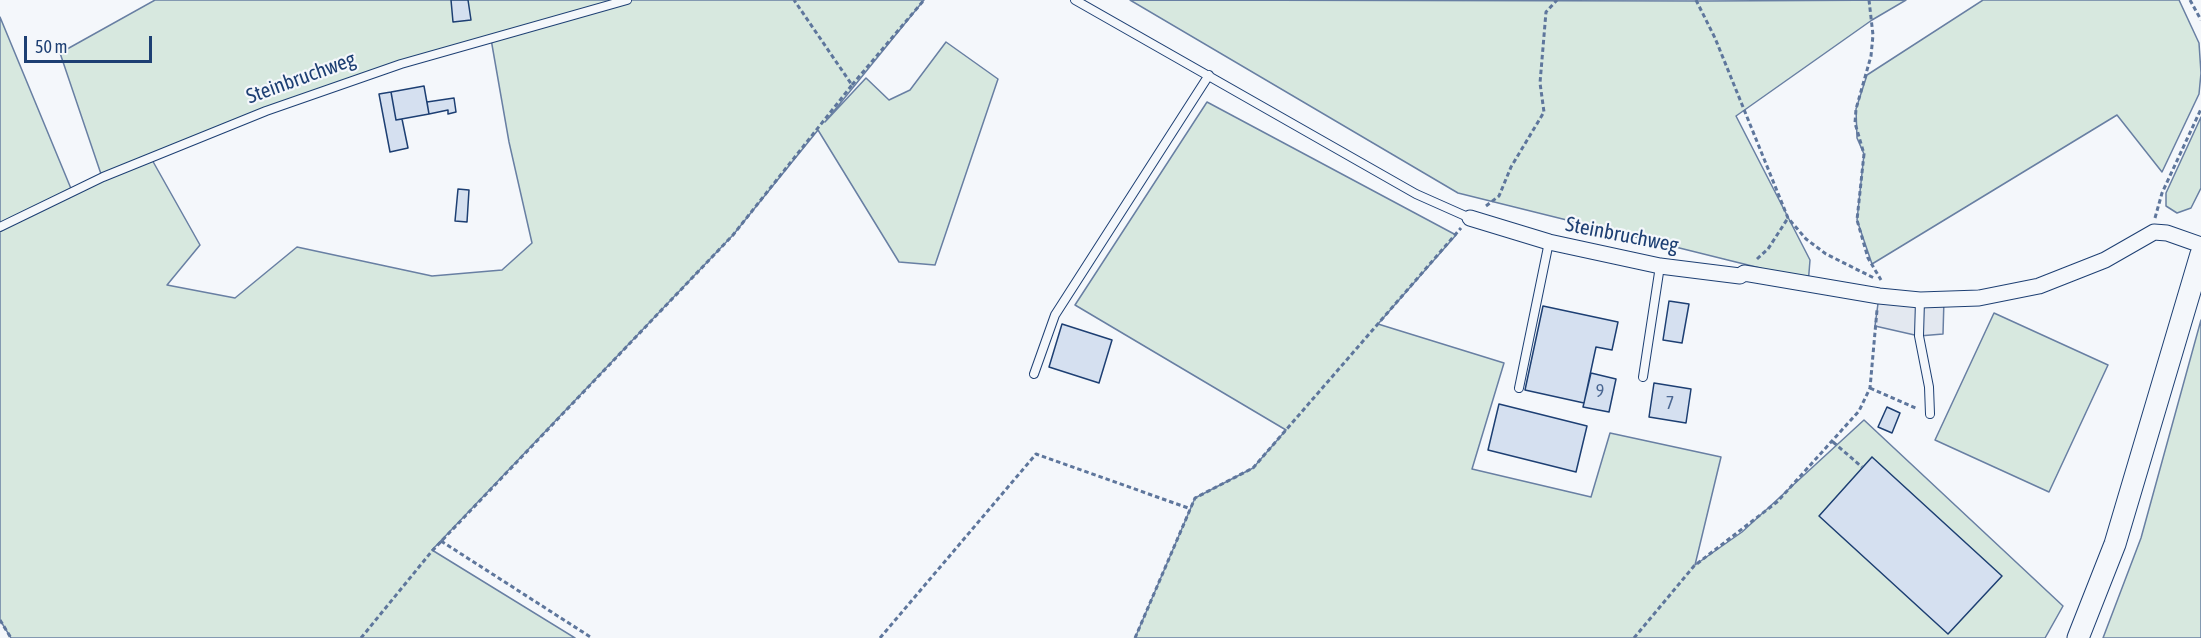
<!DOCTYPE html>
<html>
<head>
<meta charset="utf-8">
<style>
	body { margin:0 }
	#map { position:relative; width:2201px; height:638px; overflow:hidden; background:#f4f7fb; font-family:"Asap Condensed",sans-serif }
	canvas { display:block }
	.scale { position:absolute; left:24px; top:36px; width:128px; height:27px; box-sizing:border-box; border:3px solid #1d3f73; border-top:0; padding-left:8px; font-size:18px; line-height:21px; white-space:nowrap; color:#1d3f73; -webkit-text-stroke:4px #f4f7fb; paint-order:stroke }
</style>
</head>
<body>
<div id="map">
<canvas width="2201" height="638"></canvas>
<div class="scale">50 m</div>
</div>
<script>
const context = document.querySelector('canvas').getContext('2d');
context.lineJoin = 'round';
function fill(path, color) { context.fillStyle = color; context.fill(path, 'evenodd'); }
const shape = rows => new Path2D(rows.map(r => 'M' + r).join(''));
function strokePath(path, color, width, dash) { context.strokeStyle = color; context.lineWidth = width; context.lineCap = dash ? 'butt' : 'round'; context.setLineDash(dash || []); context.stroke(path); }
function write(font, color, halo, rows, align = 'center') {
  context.font = font + ' "Asap Condensed",sans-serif'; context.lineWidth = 4.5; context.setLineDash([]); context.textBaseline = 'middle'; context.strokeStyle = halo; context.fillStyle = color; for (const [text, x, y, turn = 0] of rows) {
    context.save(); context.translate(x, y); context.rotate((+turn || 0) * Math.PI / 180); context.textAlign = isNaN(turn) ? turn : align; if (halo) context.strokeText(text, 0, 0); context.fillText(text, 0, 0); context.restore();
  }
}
const green = shape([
	[155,0,924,0,825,122,866,78,889,100,910,90,946,42,998,79,935,265,899,262,818,130,733,235,432,550,575,638,11,638,0,620,0,17,72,191,102,177,60,53,155,0],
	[491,39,509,142,532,243,502,270,432,276,297,247,235,298,167,285,200,245,151,158,401,64,491,39],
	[1130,0,1706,1,1906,0,1872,20,1736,116,1810,260,1808,285,1760,268,1458,193,1130,0],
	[1983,0,2179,0,2199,43,2201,73,2199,94,2162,172,2117,115,1872,264,1857,220,1864,154,1857,138,1856,109,1867,75,1983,0],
	[1207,102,1456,235,1378,324,1504,363,1472,469,1591,497,1610,433,1721,457,1695,565,1742,532,1864,420,2063,606,2045,638,1135,638,1195,498,1253,468,1286,430,1075,305,1207,102],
	[2201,117,2201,188,2191,208,2177,213,2166,206,2166,193,2201,117],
	[1994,313,2108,365,2049,492,1935,440,1994,313],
	[2201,320,2201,638,2103,638,2141,538,2201,320]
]);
const parking = shape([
	[1879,296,1944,299,1943,334,1919,336,1875,326,1879,296]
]);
const building = shape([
	[451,0,468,0,471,20,453,22,451,0],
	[424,86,429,114,396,120,391,92,424,86],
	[391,92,396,120,402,119,408,148,390,152,379,94,391,92],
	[454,98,456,112,448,114,448,110,429,114,427,102,454,98],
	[458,189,469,190,467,222,455,221,458,189],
	[1669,301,1689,304,1682,343,1663,340,1669,301],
	[1543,306,1618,322,1612,350,1596,347,1584,403,1525,390,1543,306],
	[1062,324,1112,340,1099,383,1049,367,1062,324],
	[1591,373,1616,379,1609,412,1583,407,1591,373],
	[1654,383,1691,389,1686,423,1649,417,1654,383],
	[1499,404,1587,426,1576,472,1488,450,1499,404],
	[1887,407,1900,413,1892,433,1878,427,1887,407],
	[1872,457,2002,576,1948,634,1819,516,1872,457]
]);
const path = shape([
	[1696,0,1715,38,1788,218,1806,239,1826,254,1874,278],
	[1869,0,1873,35,1871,56,1856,109,1855,123,1864,154,1857,220,1868,258,1881,280],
	[2190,0,2201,20],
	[852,85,924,0],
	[1486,206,1499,196,1511,167,1544,112,1540,83,1546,12,1557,0],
	[2155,218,2162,193,2201,109],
	[1757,259,1768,249,1788,218],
	[1870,388,1918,409],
	[1833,442,1862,467],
	[441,541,592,638],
	[0,620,11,638],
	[361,638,432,551,733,235,852,85,794,0],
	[880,638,1036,454,1191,509],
	[1135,638,1195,498,1253,468,1461,228],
	[1634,638,1694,566,1777,502,1859,411,1870,388,1877,310]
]);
const lane = shape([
	[1075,0,1416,194,1470,218],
	[0,227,103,177,266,111,401,64,627,0],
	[1920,300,1919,336,1929,387,1930,414],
	[1034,374,1055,315,1209,75],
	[1643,377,1660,266],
	[1519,388,1549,242]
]);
const street = shape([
	[1470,218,1549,242,1660,266,1740,276,1744,273,1879,296,1920,300,1979,298,2039,286,2105,260,2154,232,2167,233,2201,245]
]);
const secondary = shape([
	[2078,638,2115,544,2201,254]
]);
const numberNames = [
	["9",1600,391],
	["7",1670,403]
];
const streetNames = [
	["Steinbruchweg",301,78,-20],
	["Steinbruchweg",1622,235,11]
];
fill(green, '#d7e8df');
strokePath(green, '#687fa3', 1.5);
fill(parking, '#e3e8f0');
strokePath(parking, '#687fa3', 1.5);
fill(building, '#d5e0f0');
strokePath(building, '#1d3f73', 1.5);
strokePath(lane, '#1d3f73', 10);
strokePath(street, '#1d3f73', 17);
strokePath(secondary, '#1d3f73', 23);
strokePath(path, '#5e769c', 3, [4.5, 3]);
strokePath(lane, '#f4f7fb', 8);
strokePath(street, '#f4f7fb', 15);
strokePath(secondary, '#f4f7fb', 21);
write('18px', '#4b6792', null, numberNames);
write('21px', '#1d3f73', '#f4f7fb', streetNames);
</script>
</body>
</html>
